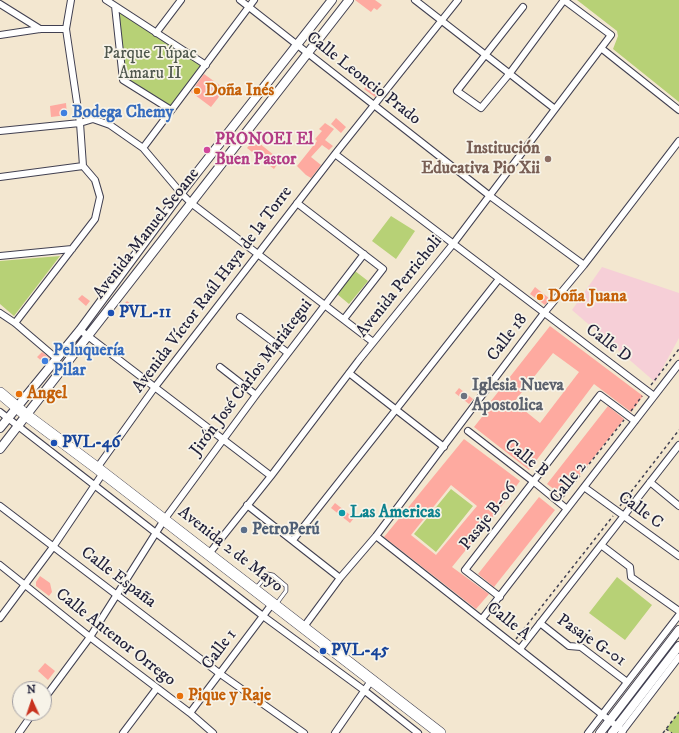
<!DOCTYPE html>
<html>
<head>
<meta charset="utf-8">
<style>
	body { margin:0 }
	#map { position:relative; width:679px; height:733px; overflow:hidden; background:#f3e7d0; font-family:"IM FELL DW Pica",serif }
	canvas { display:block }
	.north { position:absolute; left:12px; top:681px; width:40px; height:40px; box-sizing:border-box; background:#f7f3e8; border:1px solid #a29fa3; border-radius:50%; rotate:357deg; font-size:11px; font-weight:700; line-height:16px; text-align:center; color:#22223b }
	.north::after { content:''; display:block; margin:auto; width:14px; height:18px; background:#c8321e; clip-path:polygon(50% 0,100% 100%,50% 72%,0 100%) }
</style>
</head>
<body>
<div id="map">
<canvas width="679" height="733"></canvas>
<div class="north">N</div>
</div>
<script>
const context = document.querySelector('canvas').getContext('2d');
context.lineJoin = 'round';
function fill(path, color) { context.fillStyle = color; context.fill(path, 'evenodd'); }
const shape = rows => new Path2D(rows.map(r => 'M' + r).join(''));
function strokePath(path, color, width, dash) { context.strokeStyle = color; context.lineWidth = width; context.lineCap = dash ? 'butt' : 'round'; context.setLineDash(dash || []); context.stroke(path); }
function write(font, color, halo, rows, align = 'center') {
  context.font = font + ' "IM FELL DW Pica",serif'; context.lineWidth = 3.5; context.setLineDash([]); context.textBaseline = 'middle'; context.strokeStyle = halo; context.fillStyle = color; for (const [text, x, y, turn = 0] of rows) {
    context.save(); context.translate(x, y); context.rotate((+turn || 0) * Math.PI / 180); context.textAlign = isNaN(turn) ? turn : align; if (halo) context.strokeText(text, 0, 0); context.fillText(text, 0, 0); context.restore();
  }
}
const built = shape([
	[602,267,679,293,679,338,655,382,572,310]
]);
const green = shape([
	[577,0,679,0,679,102,613,49,618,36,617,31],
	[115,6,204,66,172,108,123,80],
	[391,216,415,231,396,259,372,241],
	[60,256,14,316,0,304,0,261],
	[355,271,368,281,349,304,337,294],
	[451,489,473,506,436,552,414,534],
	[617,577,652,605,625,640,589,613],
	[679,712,679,733,672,733,666,729]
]);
const building = shape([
	[355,0,375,0,382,5,377,10,374,8,371,12],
	[204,74,225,89,211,107,191,92],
	[370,83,380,91,375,97,364,89],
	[66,103,67,115,51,117,50,106],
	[336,118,346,127,341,133,331,124],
	[325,123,334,129,325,140,333,146,329,150,322,145,311,157,321,165,311,178,306,175,297,166,317,141,315,139,322,131,319,129],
	[254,139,280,160,274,169,247,148],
	[535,287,550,299,545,305,530,294],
	[82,295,90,301,86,306,78,299],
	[127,301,136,308,131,313,122,306],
	[550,326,643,396,631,412,594,384,529,470,474,427,489,408,487,406],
	[553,353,579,372,540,423,514,402],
	[42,352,50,358,45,364,37,357],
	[459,388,473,399,469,404,455,393],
	[608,406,624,419,563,496,547,484],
	[464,439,520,481,504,503,452,567,489,594,476,609,384,537],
	[451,485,477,506,436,555,411,535],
	[539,497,555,510,494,587,478,574],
	[335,503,354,518,350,523,331,508],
	[40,576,50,583,52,592,49,596,36,586,36,582],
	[45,663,55,671,48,680,38,671]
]);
const path = shape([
	[651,385,679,349],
	[631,411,642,396],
	[563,497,624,420],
	[620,506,679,430],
	[516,639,613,516],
	[666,729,672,733],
	[663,733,679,712]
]);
const service = shape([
	[256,588,268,574,273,575,286,586,286,591,277,603]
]);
const minor = shape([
	[106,0,206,65],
	[240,0,490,196,584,265],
	[415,0,555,109],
	[0,4,40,29],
	[115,6,123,80,171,110],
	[523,7,457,91,481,108,510,73,564,0],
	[156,33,181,0],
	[0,35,40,29,66,29],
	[601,48,679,110],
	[0,131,80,123,93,119,110,125,143,148,181,193,191,203,373,342],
	[143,148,254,0],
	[335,154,654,396],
	[0,177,83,166],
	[297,203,383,269,344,319],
	[0,256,72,249],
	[0,313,15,323,56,358],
	[240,317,288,353],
	[15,323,95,219,100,197,95,180,83,166,80,123,66,29,71,0],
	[80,330,271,476],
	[220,367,256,395],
	[349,373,444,447],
	[0,412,263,616,365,691,418,733],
	[468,431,534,482,567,509],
	[97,468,155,387,258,254,335,154,458,0],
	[650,482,679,506],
	[584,487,679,556],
	[247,505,340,578],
	[0,506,219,673,304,733],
	[376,536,623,731],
	[293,540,499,279],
	[601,545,630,567,631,577,679,611],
	[208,555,271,476,359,360,453,244,611,35,564,0],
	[0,565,90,637,190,713,213,733],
	[500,597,465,570,600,395,635,421],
	[0,618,53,547,103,473],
	[482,619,679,364],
	[540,623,569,646,581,647,627,682],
	[303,628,340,578,376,536,544,313,584,265,679,141],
	[520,649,679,445],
	[44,699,90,637,164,520,256,395,364,254],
	[190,713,272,604],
	[19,733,33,713],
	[123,733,157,688],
	[335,733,371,681],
	[588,733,679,615],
	[621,733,679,657]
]);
const tertiary = shape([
	[0,428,80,330,181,193,332,0],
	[0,449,349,0],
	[600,733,679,630],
	[612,733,679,646]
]);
const trunk = shape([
	[0,393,26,415,97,468,440,733]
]);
const markers = [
	[197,91,4,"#e8710a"],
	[64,113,4,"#3f7fe0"],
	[207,150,4,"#d1479c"],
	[548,159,4,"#8d6e63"],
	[540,297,4,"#e8710a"],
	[111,313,4,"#1a4fb4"],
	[45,361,4,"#3f7fe0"],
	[19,394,4,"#e8710a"],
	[464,396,4,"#6b7280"],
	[54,443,4,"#1a4fb4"],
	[342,513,4,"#0f9aa8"],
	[244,530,4,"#5c6f8a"],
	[323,651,4,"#1a4fb4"],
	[180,696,4,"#e8710a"]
];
const parkNames = [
	["Parque Túpac",150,54],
	["Amaru II",150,74]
];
const streetNames = [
	["Calle Leoncio Prado",363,79,38],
	["Avenida Manuel Seoane",147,234,-52],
	["Avenida Perricholi",400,287,-51],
	["Avenida Víctor Raúl Haya de la Torre",213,290,-53],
	["Calle 18",508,338,-53],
	["Calle D",608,344,37],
	["Jirón José Carlos Mariátegui",252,378,-53],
	["Calle B",526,459,38],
	["Calle 2",569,483,-52],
	["Calle C",640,511,36],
	["Pasaje B-06",489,517,-52],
	["Avenida 2 de Mayo",230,550,38],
	["Calle España",118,578,37],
	["Calle A",508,622,38],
	["Calle Antenor Orrego",115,638,38],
	["Pasaje G-01",591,641,34],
	["Calle 1",220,650,-53]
];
const foodNames = [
	["Doña Inés",205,91],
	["Doña Juana",548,297],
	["Angel",27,394],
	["Pique y Raje",188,696]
];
const shopNames = [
	["Bodega Chemy",72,113],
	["Peluquería",53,351],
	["Pilar",53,371]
];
const hotelNames = [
	["PRONOEI El",215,140],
	["Buen Pastor",215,160]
];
const educationNames = [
	["Institución",540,149],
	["Educativa Pio Xii",540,169]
];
const transitNames = [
	["PVL-11",119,313],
	["PVL-46",62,443],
	["PVL-45",331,651]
];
const worshipNames = [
	["Iglesia Nueva",472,386],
	["Apostolica",472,406]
];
const cultureNames = [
	["Las Americas",350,513]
];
const serviceNames = [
	["PetroPerú",252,530]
];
fill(built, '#f6cfd7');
fill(green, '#b7d176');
fill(building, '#feaaa0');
strokePath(service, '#414051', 4.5);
strokePath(minor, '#414051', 8);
strokePath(tertiary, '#414051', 10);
strokePath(trunk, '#414051', 12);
strokePath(path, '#414051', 1.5, [3, 3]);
strokePath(service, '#fff', 3);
strokePath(minor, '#fff', 6);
strokePath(tertiary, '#fff', 8);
strokePath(trunk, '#fff', 11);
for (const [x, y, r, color] of markers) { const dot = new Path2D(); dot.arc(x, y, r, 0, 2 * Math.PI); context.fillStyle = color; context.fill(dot); strokePath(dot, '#f7f3e8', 1.5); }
write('17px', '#4f574d', '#f7f3e8', parkNames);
write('17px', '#22223b', '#f7f3e8', streetNames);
write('bold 17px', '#c56008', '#f7f3e8', foodNames, 'left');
write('bold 17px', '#366cbe', '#f7f3e8', shopNames, 'left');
write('bold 17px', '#b23c85', '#f7f3e8', hotelNames, 'left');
write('bold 17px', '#785e54', '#f7f3e8', educationNames, 'right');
write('bold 17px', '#164399', '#f7f3e8', transitNames, 'left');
write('bold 17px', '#5b616d', '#f7f3e8', worshipNames, 'left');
write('bold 17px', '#0d838f', '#f7f3e8', cultureNames, 'left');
write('bold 17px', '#4e5e75', '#f7f3e8', serviceNames, 'left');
</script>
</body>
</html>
